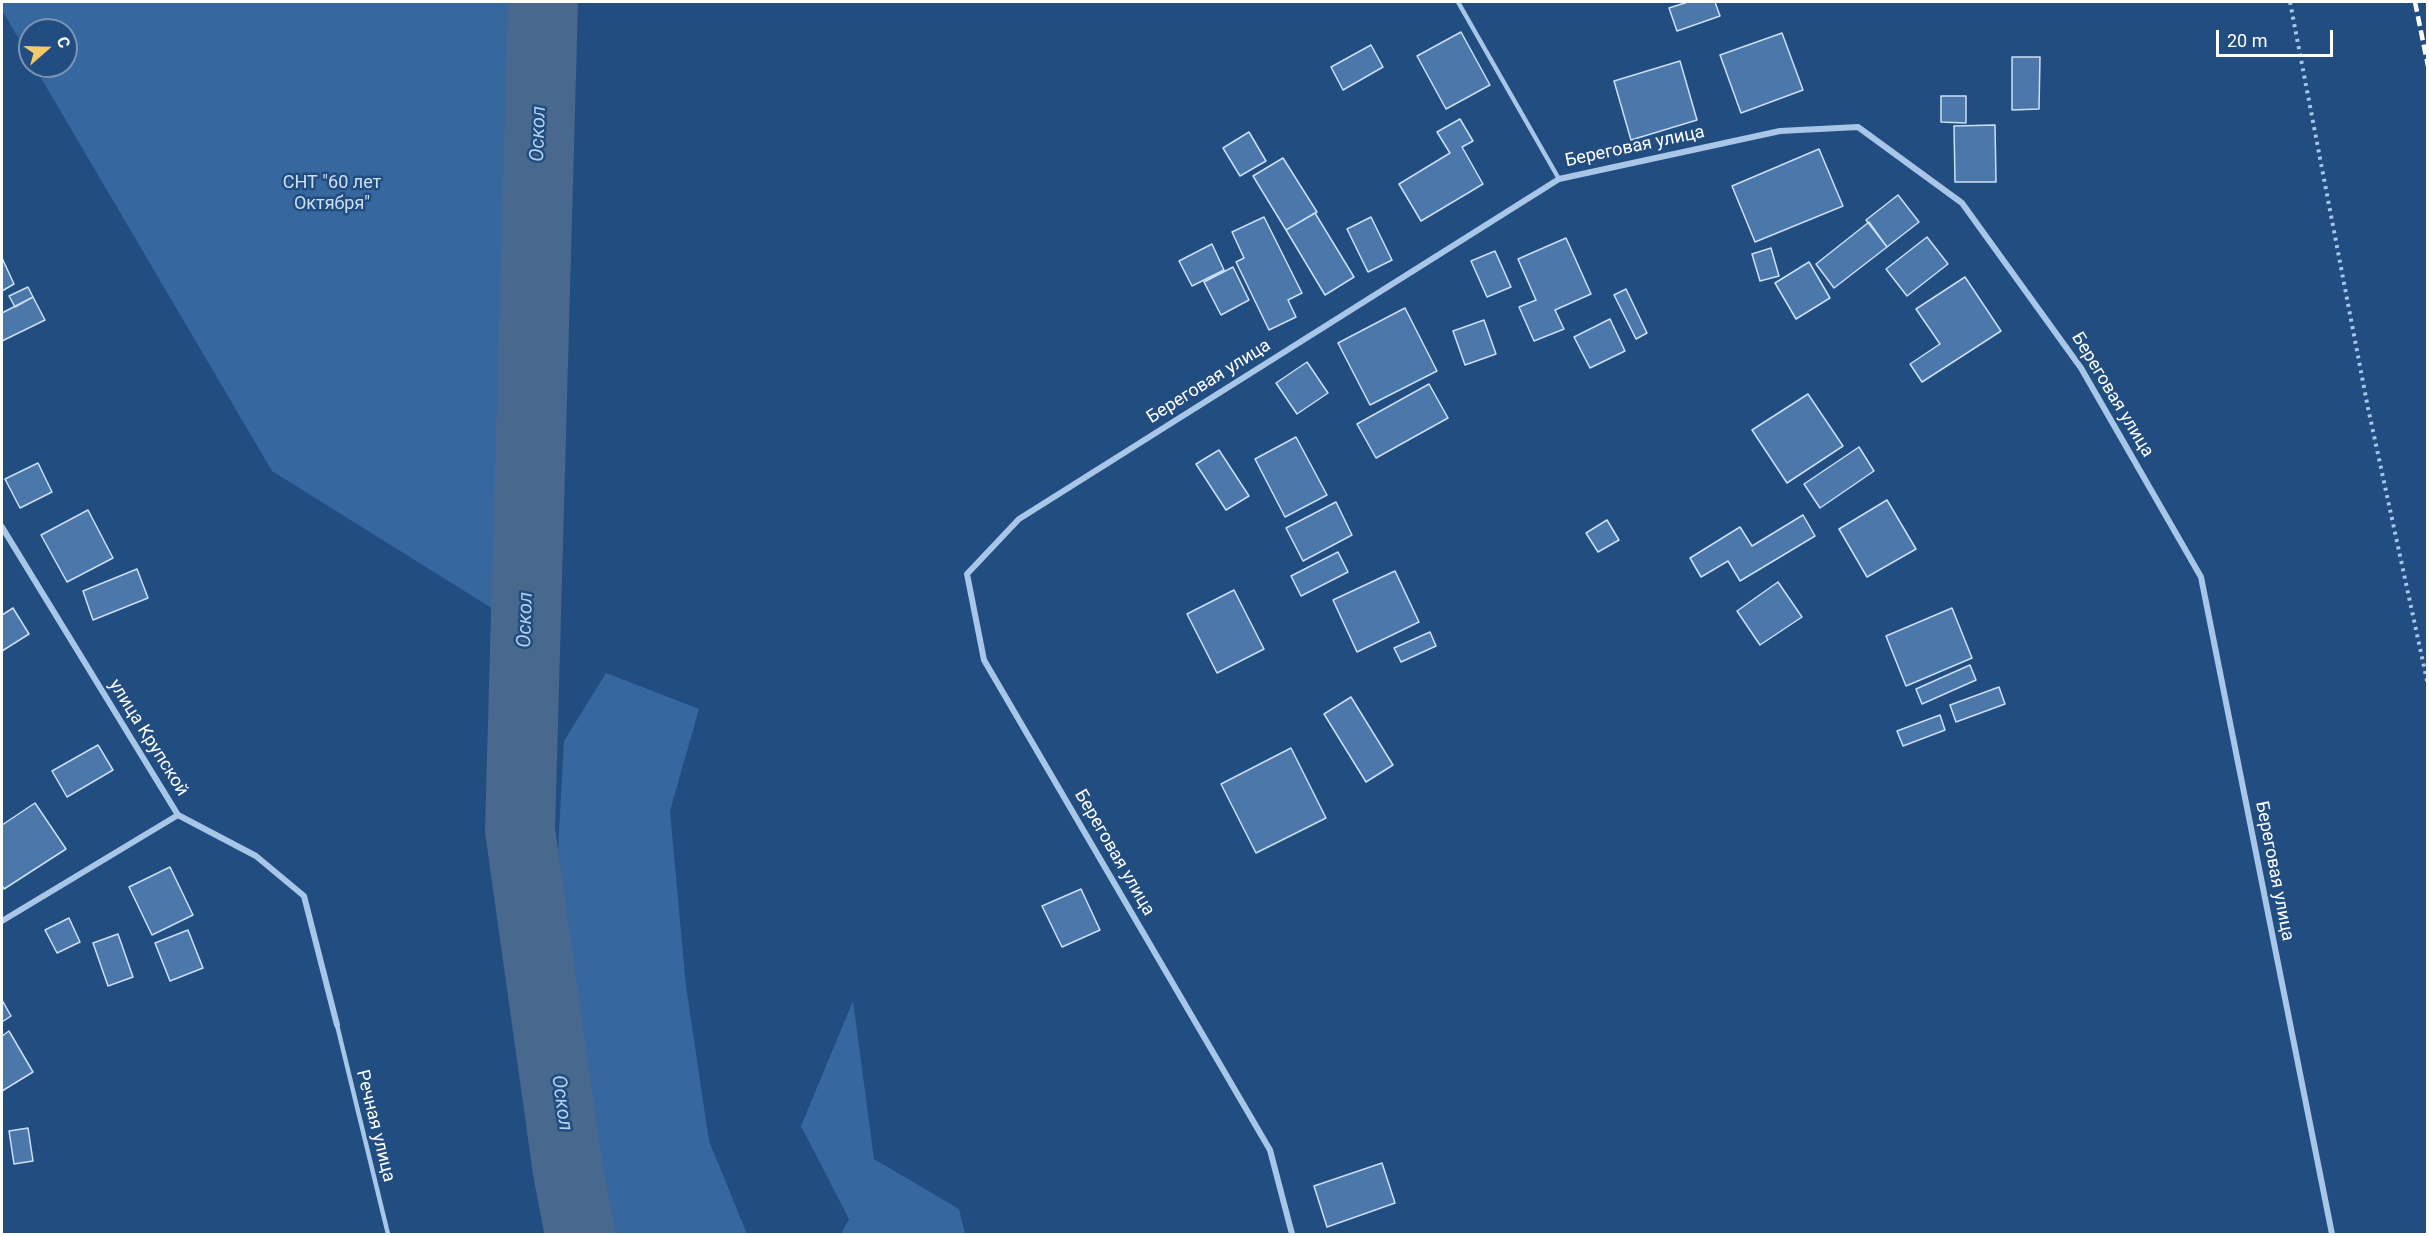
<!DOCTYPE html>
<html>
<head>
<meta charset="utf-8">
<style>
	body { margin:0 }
	#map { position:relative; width:2429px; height:1236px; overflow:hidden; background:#224d81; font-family:Roboto,sans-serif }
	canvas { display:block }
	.frame { position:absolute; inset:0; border:3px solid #fff; pointer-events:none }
	.north { position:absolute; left:18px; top:18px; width:60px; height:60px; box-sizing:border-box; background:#224d81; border:2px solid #7a94b3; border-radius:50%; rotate:70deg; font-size:16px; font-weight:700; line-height:24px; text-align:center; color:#fff }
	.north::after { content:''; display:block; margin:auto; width:21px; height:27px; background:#f3c96a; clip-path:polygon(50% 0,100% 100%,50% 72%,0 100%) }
	.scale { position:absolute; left:2216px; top:30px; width:117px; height:27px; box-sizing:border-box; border:3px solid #fff; border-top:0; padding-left:8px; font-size:18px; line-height:21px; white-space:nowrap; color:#fff; -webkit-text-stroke:4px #224d81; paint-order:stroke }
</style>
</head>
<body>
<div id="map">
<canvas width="2429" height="1236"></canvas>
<div class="frame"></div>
<div class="north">С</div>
<div class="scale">20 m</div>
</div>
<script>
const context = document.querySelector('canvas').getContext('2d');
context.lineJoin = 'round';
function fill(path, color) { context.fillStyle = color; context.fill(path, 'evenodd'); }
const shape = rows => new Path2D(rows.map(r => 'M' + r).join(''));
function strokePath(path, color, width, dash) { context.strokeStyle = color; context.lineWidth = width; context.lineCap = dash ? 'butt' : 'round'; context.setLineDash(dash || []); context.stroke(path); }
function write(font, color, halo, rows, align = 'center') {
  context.font = font + ' Roboto,sans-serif'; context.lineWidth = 5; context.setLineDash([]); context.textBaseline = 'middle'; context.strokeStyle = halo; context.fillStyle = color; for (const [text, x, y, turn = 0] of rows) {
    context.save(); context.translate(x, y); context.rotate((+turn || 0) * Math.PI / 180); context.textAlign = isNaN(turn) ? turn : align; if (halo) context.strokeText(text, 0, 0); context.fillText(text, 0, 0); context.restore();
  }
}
const green = shape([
	[2,2,531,2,506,617,272,471,34,66,66,66,66,30,30,30,30,58,2,10],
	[606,673,699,709,670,811,686,986,709,1141,747,1234,608,1234,595,1175,558,851,564,741],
	[853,1001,874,1159,959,1209,965,1234,841,1234,849,1219,801,1126]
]);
const river = shape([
	[543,2,520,830,568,1172,580,1234]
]);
const building = shape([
	[1688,2,1715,2,1720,16,1677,31,1669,8,1688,2],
	[1461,32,1490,85,1446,109,1417,56,1461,32],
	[1782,33,1803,90,1741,113,1720,55,1782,33],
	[1371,45,1383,67,1343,90,1331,67,1371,45],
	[2012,57,2040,57,2039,109,2012,110,2012,57],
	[1680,61,1697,120,1631,140,1614,81,1680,61],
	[1941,96,1966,96,1966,123,1941,122,1941,96],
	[1460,119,1473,141,1462,147,1483,184,1421,221,1399,184,1450,153,1437,132,1460,119],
	[1995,125,1996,182,1955,182,1954,126,1995,125],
	[1249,132,1266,161,1240,176,1223,148,1249,132],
	[1819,149,1843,206,1755,242,1732,186,1819,149],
	[1283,158,1317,212,1286,230,1253,176,1283,158],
	[1898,195,1919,222,1887,247,1866,220,1898,195],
	[1315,213,1354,277,1325,295,1286,230,1315,213],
	[1264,217,1302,293,1288,300,1296,317,1269,330,1236,262,1244,258,1232,232,1264,217],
	[1371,217,1392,260,1368,272,1347,229,1371,217],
	[1869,222,1887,247,1834,288,1816,264,1869,222],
	[1927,237,1948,264,1907,296,1886,269,1927,237],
	[1566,238,1591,294,1555,310,1564,329,1534,341,1519,307,1536,300,1518,259,1566,238],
	[1212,244,1224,270,1192,286,1179,261,1212,244],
	[1771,248,1779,276,1760,281,1752,254,1771,248],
	[1495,251,1511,287,1487,297,1471,261,1495,251],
	[2,258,14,284,2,291,2,258],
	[1809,262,1830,298,1796,319,1775,283,1809,262],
	[1233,267,1249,300,1221,315,1204,282,1233,267],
	[1965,277,2001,331,1922,382,1910,364,1940,344,1916,309,1965,277],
	[28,287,33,297,15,307,9,296,28,287],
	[1626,289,1647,333,1636,339,1614,295,1626,289],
	[33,297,45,320,2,341,2,313,33,297],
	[1405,308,1437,371,1370,405,1338,343,1405,308],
	[1610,319,1625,351,1590,368,1574,337,1610,319],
	[1484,320,1496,354,1465,365,1453,331,1484,320],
	[1307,362,1328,393,1297,414,1276,383,1307,362],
	[1429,384,1448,418,1376,458,1357,424,1429,384],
	[1808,394,1843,446,1787,483,1752,430,1808,394],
	[1296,437,1327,495,1285,517,1255,459,1296,437],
	[1859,447,1874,471,1820,508,1804,484,1859,447],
	[1219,450,1249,496,1226,510,1196,464,1219,450],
	[38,463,52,492,20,508,5,479,38,463],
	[1887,500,1916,549,1867,577,1839,529,1887,500],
	[1336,502,1352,535,1303,561,1286,528,1336,502],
	[88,510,113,558,67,582,41,535,88,510],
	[1803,515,1815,536,1740,581,1728,561,1701,577,1690,558,1740,527,1752,546,1803,515],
	[1607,520,1619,540,1598,552,1586,533,1607,520],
	[1338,552,1348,572,1301,596,1291,576,1338,552],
	[137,569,148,598,93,620,83,591,137,569],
	[1395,571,1419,622,1357,652,1333,600,1395,571],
	[1778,582,1802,617,1760,645,1737,611,1778,582],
	[1234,590,1264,649,1217,673,1187,614,1234,590],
	[13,608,29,634,2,651,2,615,13,608],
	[1952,608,1972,658,1906,686,1886,636,1952,608],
	[1430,632,1436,646,1401,662,1394,648,1430,632],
	[1970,665,1976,680,1922,704,1916,689,1970,665],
	[1999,687,2005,704,1956,722,1950,705,1999,687],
	[1351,697,1393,765,1366,782,1324,714,1351,697],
	[1940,715,1945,730,1903,746,1897,731,1940,715],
	[98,745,113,770,67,797,52,771,98,745],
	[1291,748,1326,818,1256,853,1221,784,1291,748],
	[35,803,66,849,4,889,2,885,2,825,35,803],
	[170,867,193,915,152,935,129,887,170,867],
	[1081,889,1100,930,1062,947,1042,906,1081,889],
	[69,918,80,942,57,953,45,930,69,918],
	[188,930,203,968,170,981,155,943,188,930],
	[118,934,133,977,108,986,93,943,118,934],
	[2,1000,11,1016,2,1022,2,1000],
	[9,1031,33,1072,2,1091,2,1036,9,1031],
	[28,1128,33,1161,14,1164,9,1131,28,1128],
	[1382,1163,1395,1203,1327,1227,1314,1186,1382,1163]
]);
const path = shape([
	[2290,2,2368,408,2428,685]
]);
const service = shape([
	[1458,2,1559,179],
	[337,1025,388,1234]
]);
const minor = shape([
	[2,527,178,815,256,856,304,896,337,1025],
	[2,921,178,815],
	[1292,1234,1270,1150,984,660,967,574,1019,519,1559,179,1780,131,1858,127,1962,203,2081,368,2201,577,2332,1234]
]);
const rail = shape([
	[2415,2,2428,66]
]);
const streetNames = [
	["Береговая улица",1635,147,-12],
	["Береговая улица",1209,382,-32],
	["Береговая улица",2112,395,59],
	["улица Крупской",148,738,58],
	["Береговая улица",1114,853,60],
	["Береговая улица",2274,871,79],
	["Речная улица",375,1126,76]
];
const parkNames = [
	["СНТ \"60 лет",332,183],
	["Октября\"",332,204]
];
const waterNames = [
	["Оскол",539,134,-88],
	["Оскол",526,620,-88],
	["Оскол",561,1103,82]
];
fill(green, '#36679f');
strokePath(river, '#48688e', 70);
fill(building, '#4b77aa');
strokePath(building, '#cce0f6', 1.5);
strokePath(path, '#a8c6e7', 4, [3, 4.5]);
strokePath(service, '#a8c6e7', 4.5);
strokePath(minor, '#a8c6e7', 6);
strokePath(rail, '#fff', 4.5, [10, 4.5]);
write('18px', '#fff', '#224d81', streetNames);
write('18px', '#cce0f6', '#224d81', parkNames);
write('italic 20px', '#b4d0ef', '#224d81', waterNames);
</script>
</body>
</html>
